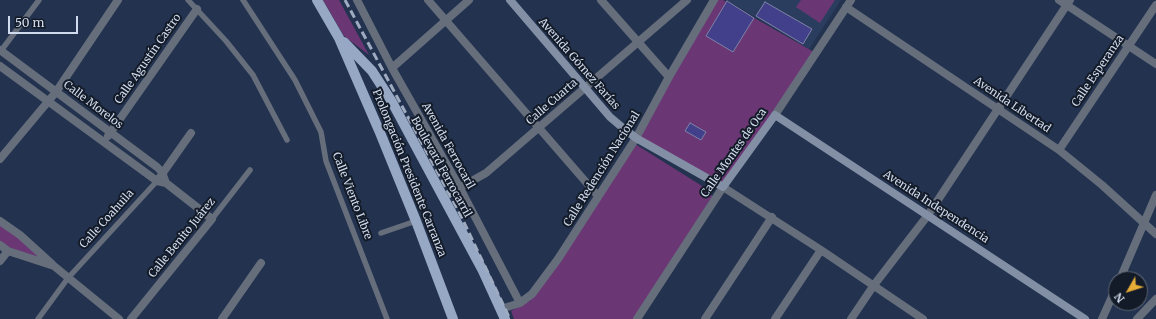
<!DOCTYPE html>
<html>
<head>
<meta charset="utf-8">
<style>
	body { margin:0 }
	#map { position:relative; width:1156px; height:319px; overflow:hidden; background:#23334f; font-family:Merriweather,serif }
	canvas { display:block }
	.north { position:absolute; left:1108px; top:271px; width:40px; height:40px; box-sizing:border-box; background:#141b28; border:1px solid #5f6877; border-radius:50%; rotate:231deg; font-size:11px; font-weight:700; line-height:16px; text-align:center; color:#d0dbed }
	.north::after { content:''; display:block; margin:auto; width:14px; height:18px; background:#e6ac36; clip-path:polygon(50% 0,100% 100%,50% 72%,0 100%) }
	.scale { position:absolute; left:8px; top:16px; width:70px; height:18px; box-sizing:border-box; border:2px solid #d0dbed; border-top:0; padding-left:5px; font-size:12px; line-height:14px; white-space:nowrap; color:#d0dbed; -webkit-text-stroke:3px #141b28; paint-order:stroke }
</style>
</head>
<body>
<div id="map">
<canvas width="1156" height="319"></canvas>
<div class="north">N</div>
<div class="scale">50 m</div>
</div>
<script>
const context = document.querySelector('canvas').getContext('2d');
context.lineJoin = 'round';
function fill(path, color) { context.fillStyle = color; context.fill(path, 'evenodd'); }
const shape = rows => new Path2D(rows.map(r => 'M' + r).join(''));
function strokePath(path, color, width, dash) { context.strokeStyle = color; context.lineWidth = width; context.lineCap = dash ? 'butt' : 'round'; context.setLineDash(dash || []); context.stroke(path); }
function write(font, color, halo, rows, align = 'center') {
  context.font = font + ' Merriweather,serif'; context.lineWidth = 4; context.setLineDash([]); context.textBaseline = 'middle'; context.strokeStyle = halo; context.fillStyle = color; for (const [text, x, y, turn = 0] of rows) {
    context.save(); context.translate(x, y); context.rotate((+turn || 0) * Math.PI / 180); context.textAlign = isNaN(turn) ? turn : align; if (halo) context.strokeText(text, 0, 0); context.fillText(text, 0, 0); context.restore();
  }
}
const built = shape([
	[727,0,841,0,809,49]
]);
const green = shape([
	[323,0,339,0,369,55,344,36],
	[717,0,723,0,814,52,772,114,722,184,638,137],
	[801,0,835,0,820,23,796,7],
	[632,142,710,191,709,194,713,196,633,319,514,319,511,311,530,301,574,238],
	[0,223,19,236,41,259,0,244]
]);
const building = shape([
	[727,1,754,18,733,52,706,36,727,1],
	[765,2,812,29,803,44,756,16,765,2],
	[690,123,706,132,701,140,685,131,690,123]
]);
const lane = shape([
	[188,0,226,41,253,75,287,140],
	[243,0,295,80,321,132,326,161,387,319],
	[0,52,39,0],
	[212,219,250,170],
	[381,233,416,221],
	[38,319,68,278,157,181]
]);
const street = shape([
	[357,0,392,68,460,188,520,303],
	[428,0,598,196],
	[601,0,669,77],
	[1059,0,1156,64],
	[846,7,1059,150,1102,185,1156,234],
	[0,50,157,167,162,172,166,183],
	[0,66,157,181,166,183,212,219,131,319],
	[392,68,469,0],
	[775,115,851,0],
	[108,136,197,9],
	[1059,150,1156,5],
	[0,159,56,92,118,0],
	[160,177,191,133],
	[443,197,486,173,687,0],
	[0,221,20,235,52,264],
	[0,245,8,251,54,266,119,319],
	[0,261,8,251],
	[1120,279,1156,195],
	[501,309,520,303,532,294,558,259,636,138,669,77,714,0],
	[222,319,261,263],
	[637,319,723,187,821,250,923,319],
	[705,319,772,217],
	[775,319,821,250],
	[851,319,874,285,928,215,1070,0],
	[1102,319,1116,288],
	[1137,319,1156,299]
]);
const secondary = shape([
	[510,0,610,117,623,128,636,138,723,187,775,115,1085,319]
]);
const primary = shape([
	[317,0,339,38,381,135,416,221,453,319],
	[344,42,372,71,392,102,483,271,505,319]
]);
const rail = shape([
	[345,0,460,214,510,319]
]);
const streetNames = [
	["Calle Agustín Castro",148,59,-55],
	["Avenida Gómez Farías",579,64,49],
	["Calle Esperanza",1098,71,-56],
	["Calle Cuarta",552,102,-41],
	["Calle Morelos",93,105,37],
	["Avenida Libertad",1012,105,34],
	["Avenida Ferrocaril",448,146,61],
	["Calle Montes de Oca",734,153,-55],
	["Boulevard Ferrocarril",441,167,61],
	["Calle Redención Nacional",602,169,-58],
	["Prolongación Presidente Carranza",409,173,68],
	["Calle Viento Libre",352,196,69],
	["Avenida Independencia",936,207,33],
	["Calle Coahuila",107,219,-48],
	["Calle Benito Juárez",182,238,-51]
];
fill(built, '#2a3d5f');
fill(green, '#6a3674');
fill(building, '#42408a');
strokePath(building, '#7f82a6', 1);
strokePath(lane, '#666e7c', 5.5);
strokePath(street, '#666e7c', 8);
strokePath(secondary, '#828fa5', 8);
strokePath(primary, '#97a8c5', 10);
strokePath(rail, '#9fabc0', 3, [8, 4]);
write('11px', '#d0dbed', '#141b28', streetNames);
</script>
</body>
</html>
